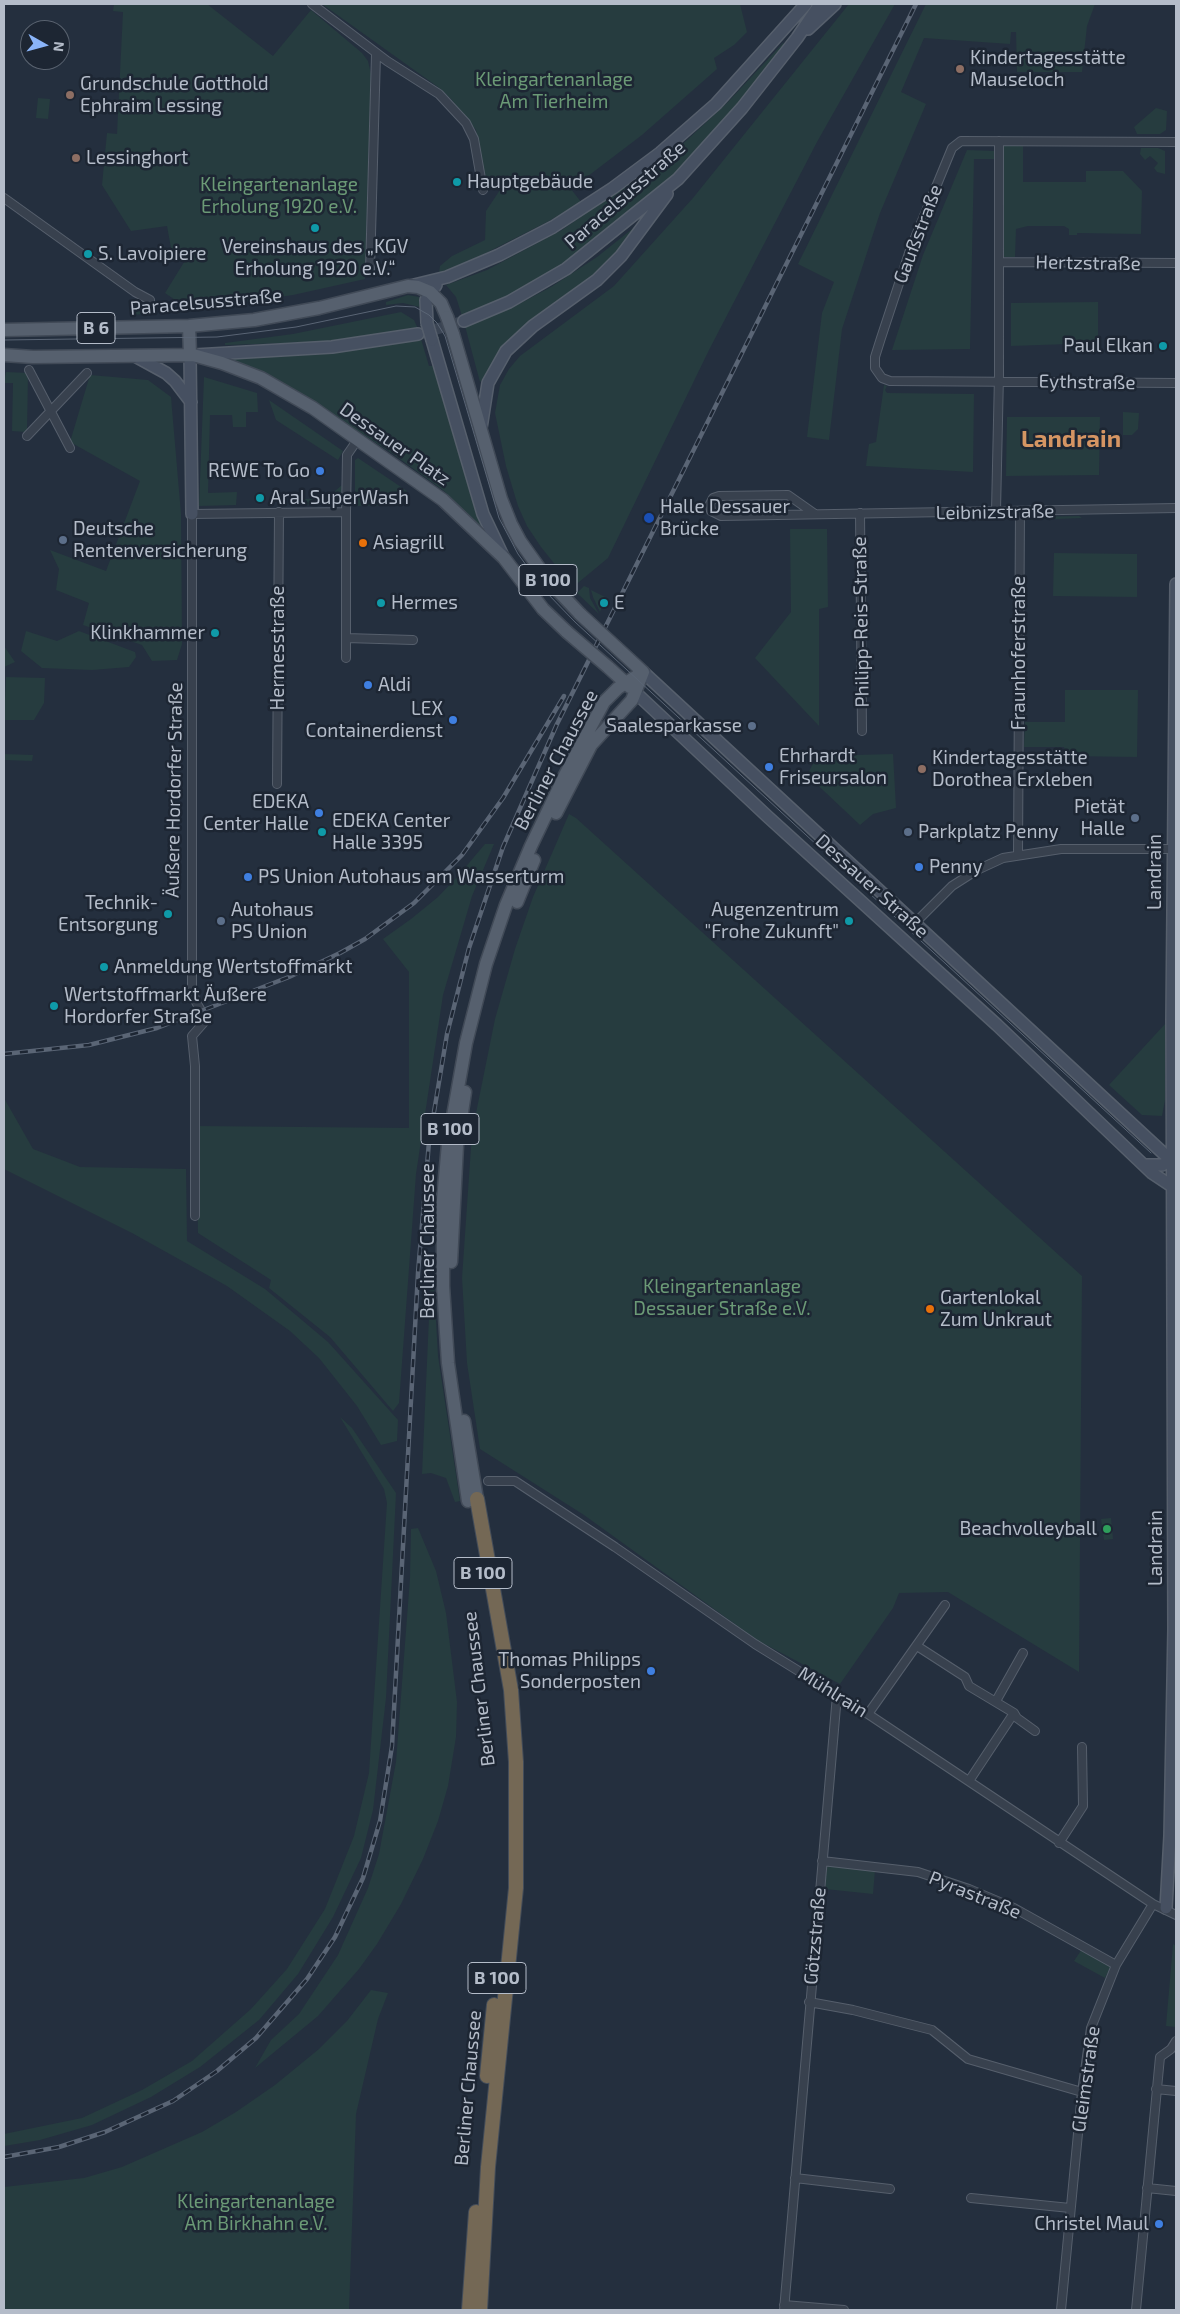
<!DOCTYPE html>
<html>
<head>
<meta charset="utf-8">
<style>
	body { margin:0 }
	#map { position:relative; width:1180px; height:2314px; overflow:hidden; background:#242f3e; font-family:"Exo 2",sans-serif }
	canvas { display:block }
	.frame { position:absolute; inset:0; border:5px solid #b4bcc9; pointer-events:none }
	.north { position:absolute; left:20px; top:20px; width:50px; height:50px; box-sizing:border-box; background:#1d2633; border:1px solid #59626f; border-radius:50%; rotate:97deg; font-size:14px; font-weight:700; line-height:20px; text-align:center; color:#b4bcc9 }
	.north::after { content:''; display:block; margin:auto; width:18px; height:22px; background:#8ab4f8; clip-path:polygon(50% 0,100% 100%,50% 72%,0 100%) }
</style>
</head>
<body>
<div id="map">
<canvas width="1180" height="2314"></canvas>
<div class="frame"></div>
<div class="north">N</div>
</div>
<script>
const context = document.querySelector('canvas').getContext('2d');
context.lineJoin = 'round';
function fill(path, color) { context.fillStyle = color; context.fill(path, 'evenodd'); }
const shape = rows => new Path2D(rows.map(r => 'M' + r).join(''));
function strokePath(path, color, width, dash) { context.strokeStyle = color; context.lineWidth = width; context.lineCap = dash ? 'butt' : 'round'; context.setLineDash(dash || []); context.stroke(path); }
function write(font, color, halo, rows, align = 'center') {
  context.font = font + ' "Exo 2",sans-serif'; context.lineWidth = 5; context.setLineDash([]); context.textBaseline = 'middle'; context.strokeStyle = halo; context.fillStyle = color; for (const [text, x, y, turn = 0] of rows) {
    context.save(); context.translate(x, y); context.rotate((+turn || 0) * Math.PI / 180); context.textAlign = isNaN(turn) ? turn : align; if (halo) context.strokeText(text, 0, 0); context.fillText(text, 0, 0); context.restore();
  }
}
const green = shape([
	[114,4,207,4,273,56,311,10,362,53,368,61,371,74,365,279,293,295,197,309,187,308,165,293,186,259,171,248,167,226,131,231,102,185,107,133,117,134,123,12,113,11],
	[322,4,740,4,747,32,734,45,714,58,717,69,642,135,571,189,581,202,549,221,482,255,439,273,440,266,452,256,485,240,486,211,502,187,499,182,486,182,476,130,451,99,438,87],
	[849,4,895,4,817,142,709,350,608,558,573,587,541,547,527,526,518,506,506,466,495,413,500,385,509,369,520,356,614,286,693,198],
	[926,4,1095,4,1087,26,1082,72,1017,72,1016,32,1011,32,1010,44,924,38,901,92,926,104,880,213,842,329,829,440,807,437,822,313,834,282,798,264],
	[783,43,786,46,759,80,677,174,588,250,514,294,462,316,456,297,446,285,487,270,562,230,672,154,727,103],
	[38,98,50,99,48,119,36,118],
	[1156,108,1167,111,1166,130,1160,134,1137,134,1134,127],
	[1002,146,1023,146,1023,182,1086,182,1086,171,1123,171,1142,191,1141,234,1077,233,1077,235,1069,235,1069,229,1064,226,1028,226,1016,229,1015,257,1001,257],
	[1141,148,1158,148,1165,151,1165,174,1157,172,1154,168,1158,163,1150,156,1145,160,1140,154],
	[967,150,995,151,995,159,974,159,970,349,892,350,923,255],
	[636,226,623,245,601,271,501,350,486,376,480,382,465,326,517,305,551,287,597,257],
	[408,295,419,297,420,307,403,303,386,305,386,302],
	[1098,302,1098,343,1011,346,1011,303],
	[139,304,146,308,152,309,158,313,131,315],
	[401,312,414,320,418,329,345,341,225,345,225,343,293,334],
	[421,339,429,366,435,366,482,526,480,527,444,491,393,454,282,382,226,360,225,356,338,352],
	[6,372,28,373,27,432,12,431,13,383,4,383],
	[90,375,148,380,171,397,181,514,182,644,177,660,152,661,142,645,83,625,89,603,56,590,59,569,50,550,106,571,140,481,70,442],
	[204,377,257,393,258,412,246,412,246,427,233,427,232,415,210,415,208,493,237,492,236,505,199,506],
	[884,385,887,386,885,390,887,393,974,394,973,472,866,466,869,444,876,442],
	[269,400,343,451,338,460,276,420],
	[1123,412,1139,413,1138,429,1132,435,1123,435],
	[1007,417,1100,417,1099,475,1006,476],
	[358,458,407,491,405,505,355,506,355,460],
	[342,485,341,504,302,505,302,499,325,499,325,504,333,504,335,491],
	[1079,516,1082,518,1027,520,1031,517],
	[790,529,827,529,828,607,819,609,819,726,755,658,791,612],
	[1054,553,1137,554,1137,597,1053,596],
	[584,586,589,588,590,598,599,614,577,593],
	[591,590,605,597,600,612,593,597],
	[26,631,57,641,79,631,135,652,136,657,129,667,92,670,42,668,21,651],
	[4,646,15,662,4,667],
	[6,677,45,678,44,703,34,720,4,720],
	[1065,690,1138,690,1137,757,1065,756,1064,747,1024,747,1025,722,1065,722],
	[4,754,33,755,32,761,4,760],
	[893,754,896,808,873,814,860,825,807,775,817,756],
	[569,814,576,818,1082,1276,1079,1672,948,1592,899,1593,893,1608,840,1684,757,1640,584,1515,480,1449,467,1363,462,1278,472,1133,495,1019,515,949,533,897],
	[485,844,494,844,472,896,443,995,416,1174,399,1403,393,1411,330,1337,269,1288,271,1280,198,1233,196,1126,409,1128,409,972,383,939,411,919,438,897,458,876],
	[1165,1024,1165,1100,1162,1116,1142,1115,1109,1085],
	[4,1098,33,1149,80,1167,186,1169,187,1241,265,1289,328,1342,398,1420,397,1441,381,1445,357,1406,319,1358,290,1331,227,1286,132,1233,4,1169],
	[432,1250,438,1356,460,1501,455,1502,446,1478,431,1473,422,1474],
	[340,1417,352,1428,396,1493,386,1698,373,1810,361,1858,333,1917,298,1974,259,2020,200,2067,151,2097,92,2125,40,2140,4,2146,4,2134,82,2118,142,2090,192,2061,251,2009,287,1969,325,1909,354,1836,369,1773,387,1503,384,1489],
	[1111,1518,1113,1539,1104,1540,1101,1519],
	[418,1528,436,1571,446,1613,457,1702,456,1737,448,1786,438,1821,423,1859,401,1904,377,1944,359,1969,318,2016,255,2068,271,2040,299,2014,338,1955,368,1888,379,1854,396,1762,410,1578,411,1529],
	[827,1865,875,1870,873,1894,825,1889],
	[1173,1944,1176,1946,1176,2027,1166,2026],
	[1082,1949,1111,1966,1105,1978,1074,1961],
	[371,1990,388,1993,378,2019,356,2114,349,2310,4,2310,4,2187,84,2178,122,2167,202,2132,236,2112,275,2085,319,2049,347,2021]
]);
const secondaryTunnel = shape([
	[420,334,464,321]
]);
const street = shape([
	[312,4,387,61,439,94,466,123,474,139,483,190],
	[1176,142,961,141,952,148,910,250,881,338,875,357,875,368,882,378,890,381,1176,383],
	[4,198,135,292,150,300],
	[999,262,1176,263],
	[370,270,376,54],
	[29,370,70,448],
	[27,436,87,373],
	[996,511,999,375,999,141],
	[346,512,347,455,358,439],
	[860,513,862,731],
	[815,514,788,495,719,496,713,498,710,504,711,511,721,516,1176,508],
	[346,638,413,640],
	[277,784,279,512],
	[1018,854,1020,511],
	[915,923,952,886,977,870,1003,858,1061,849,1173,849],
	[195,1216,195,1066,192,1036,206,1020,195,1000,192,986,192,514,346,512,346,658],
	[488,1481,515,1481,615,1547,755,1644,868,1714,1153,1904,1176,1915],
	[917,1646,965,1677,969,1686,1014,1713,969,1781],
	[996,1701,1023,1653],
	[1014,1713,1017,1718,1035,1731],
	[868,1714,945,1605],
	[1059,1843,1083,1806,1082,1747],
	[822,1861,918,1872,969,1889,1014,1908,1116,1965],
	[809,2002,853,2010,932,2030,968,2059,1082,2092],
	[1156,2089,1176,2091],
	[795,2178,890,2189],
	[1147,2188,1176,2191],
	[971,2198,1070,2208],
	[784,2305,844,2310],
	[784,2310,837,1695],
	[1061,2310,1082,2092,1091,2028,1116,1965,1153,1904],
	[1136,2310,1160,2057,1171,2049,1176,2041]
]);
const secondary = shape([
	[808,29,835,4],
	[410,286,447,277,499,255,553,227,613,188,660,153,716,104,806,4],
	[464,321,509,302,566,269,678,179,742,108,797,38,820,4],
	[427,323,426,300,436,285],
	[432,340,483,514,502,554],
	[190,355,192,514],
	[195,355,332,347,418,334],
	[135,356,166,373,175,381,191,402],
	[481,428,488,383,506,351,533,326,597,280,621,256,667,194],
	[643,672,1175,1164],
	[636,693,767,816,997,1025,1152,1173,1176,1189],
	[1144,1165,1162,1165,1172,1160],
	[1166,1908,1170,1836,1174,1629,1172,1019,1176,584]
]);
const primary = shape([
	[189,326,190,355],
	[4,330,189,326,254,320,319,308,408,286,418,287,430,292,441,303,447,317],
	[453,334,501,499,511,524,520,541,547,579,580,614],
	[4,355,33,357,193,355,222,363,261,378,313,408,443,500,504,558,543,609,567,632],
	[617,648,643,672],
	[608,667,630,687],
	[556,813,591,745,632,700,643,672],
	[517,902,534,860],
	[451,1262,457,1145,465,1092],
	[464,1421,477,1499],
	[468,1501,448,1363,443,1286,443,1200,448,1144,466,1043,486,964,506,905,531,846,565,775,604,702,618,688,643,672]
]);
const highway = shape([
	[477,1499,511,1690,516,1762,516,1888,488,2167,480,2310],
	[487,2076,494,2005],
	[469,2310,476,2212]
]);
const tram = shape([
	[4,340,217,337,296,327,396,306,415,307,429,315,437,323,445,336,499,518,518,554,545,591,575,622,1151,1153]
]);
const rail = shape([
	[4,1054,89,1045,157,1028,289,977,340,953,365,939,414,903,462,855,503,798,564,696],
	[4,2157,59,2147,105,2132,173,2101,217,2071,256,2038,307,1979,335,1937,363,1878,380,1821,392,1746,418,1273,429,1142,447,1034,469,948,503,847,557,724,916,4]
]);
const secondaryBridge = shape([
	[427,323,432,340]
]);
const primaryBridge = shape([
	[447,317,453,334],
	[580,614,617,648],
	[567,632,608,667]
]);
const markers = [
	[960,69,5,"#8d6e63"],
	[70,95,5,"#8d6e63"],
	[76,158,5,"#8d6e63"],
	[457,182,5,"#0f9aa8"],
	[315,228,5,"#0f9aa8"],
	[88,254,5,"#0f9aa8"],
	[1163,346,5,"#0f9aa8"],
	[320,471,5,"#3f7fe0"],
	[260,498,5,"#0f9aa8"],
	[649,518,6,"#1a4fb4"],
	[63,540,5,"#5c6f8a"],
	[363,543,5,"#e8710a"],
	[381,603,5,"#0f9aa8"],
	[604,603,5,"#0f9aa8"],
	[215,633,5,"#0f9aa8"],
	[368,685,5,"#3f7fe0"],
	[453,720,5,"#3f7fe0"],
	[752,726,5,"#5c6f8a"],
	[769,767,5,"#3f7fe0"],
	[922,769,5,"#8d6e63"],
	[319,813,5,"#3f7fe0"],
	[1135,818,5,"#5c6f8a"],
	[322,832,5,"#0f9aa8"],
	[908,832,5,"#5c6f8a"],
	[919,867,5,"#3f7fe0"],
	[248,877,5,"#3f7fe0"],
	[168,914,5,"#0f9aa8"],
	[221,921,5,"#5c6f8a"],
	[849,921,5,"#0f9aa8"],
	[104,967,5,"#0f9aa8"],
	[54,1006,5,"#0f9aa8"],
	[930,1309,5,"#e8710a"],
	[1107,1529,5,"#2e9e5b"],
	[651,1671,5,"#3f7fe0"],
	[1159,2224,5,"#3f7fe0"]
];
const shields = [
	[96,328,38],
	[548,580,58],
	[450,1129,58],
	[483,1573,58],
	[497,1978,58]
];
const shieldNames = [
	["B 6",96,328],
	["B 100",548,580],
	["B 100",450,1129],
	["B 100",483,1573],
	["B 100",497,1978]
];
const poiNames = [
	["Kindertagesstätte",970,58],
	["Mauseloch",970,80],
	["Grundschule Gotthold",80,84],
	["Ephraim Lessing",80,106],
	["Lessinghort",86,158],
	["Hauptgebäude",467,182],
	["Vereinshaus des „KGV",315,247,"center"],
	["Erholung 1920 e.V.“",315,269,"center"],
	["S. Lavoipiere",98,254],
	["Paul Elkan",1153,346,"right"],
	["REWE To Go",310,471,"right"],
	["Aral SuperWash",270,498],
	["Halle Dessauer",660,507],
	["Brücke",660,529],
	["Deutsche",73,529],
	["Rentenversicherung",73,551],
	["Asiagrill",373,543],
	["Hermes",391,603],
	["E",614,603],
	["Klinkhammer",205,633,"right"],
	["Aldi",378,685],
	["LEX",443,709,"right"],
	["Containerdienst",443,731,"right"],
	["Saalesparkasse",742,726,"right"],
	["Ehrhardt",779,756],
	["Friseursalon",779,778],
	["Kindertagesstätte",932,758],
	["Dorothea Erxleben",932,780],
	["EDEKA",309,802,"right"],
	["Center Halle",309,824,"right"],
	["Pietät",1125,807,"right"],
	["Halle",1125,829,"right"],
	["EDEKA Center",332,821],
	["Halle 3395",332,843],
	["Parkplatz Penny",918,832],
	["Penny",929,867],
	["PS Union Autohaus am Wasserturm",258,877],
	["Technik-",158,903,"right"],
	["Entsorgung",158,925,"right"],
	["Autohaus",231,910],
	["PS Union",231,932],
	["Augenzentrum",839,910,"right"],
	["\"Frohe Zukunft\"",839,932,"right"],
	["Anmeldung Wertstoffmarkt",114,967],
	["Wertstoffmarkt Äußere",64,995],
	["Hordorfer Straße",64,1017],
	["Gartenlokal",940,1298],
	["Zum Unkraut",940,1320],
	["Beachvolleyball",1097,1529,"right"],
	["Thomas Philipps",641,1660,"right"],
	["Sonderposten",641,1682,"right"],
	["Christel Maul",1149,2224,"right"]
];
const parkNames = [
	["Kleingartenanlage",554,80],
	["Am Tierheim",554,102],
	["Kleingartenanlage",279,185],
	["Erholung 1920 e.V.",279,207],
	["Kleingartenanlage",722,1287],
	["Dessauer Straße e.V.",722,1309],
	["Kleingartenanlage",256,2202],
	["Am Birkhahn e.V.",256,2224]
];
const streetNames = [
	["Paracelsusstraße",625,195,-41],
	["Gaußstraße",918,234,-69],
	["Hertzstraße",1088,263,1],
	["Paracelsusstraße",206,302,-5],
	["Eythstraße",1087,382,1],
	["Dessauer Platz",395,444,35],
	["Leibnizstraße",995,512,-1],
	["Philipp-Reis-Straße",861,622,-91],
	["Hermesstraße",278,648,-90],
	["Fraunhoferstraße",1019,653,-90],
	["Berliner Chaussee",556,760,-62],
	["Äußere Hordorfer Straße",174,790,-89],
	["Landrain",1155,872,-90],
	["Dessauer Straße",872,886,42],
	["Berliner Chaussee",428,1241,-90],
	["Landrain",1156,1548,-90],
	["Berliner Chaussee",479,1689,-97],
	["Mühlrain",833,1692,32],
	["Pyrastraße",975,1895,22],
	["Götzstraße",815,1936,-85],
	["Gleimstraße",1086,2079,-82],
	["Berliner Chaussee",468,2088,-85]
];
const districtNames = [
	["Landrain",1071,439]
];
fill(green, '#263c3f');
strokePath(secondaryTunnel, '#3a4453', 11, [11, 5.5]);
strokePath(street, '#565f6c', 10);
strokePath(secondary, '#565f6c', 14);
strokePath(primary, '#414a57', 15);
strokePath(highway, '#434c59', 16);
strokePath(street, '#38414e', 8);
strokePath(secondary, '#465061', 11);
strokePath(primary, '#56606e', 12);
strokePath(highway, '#746855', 14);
strokePath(tram, '#5a6575', 1);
strokePath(rail, '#5a6575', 4.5);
strokePath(rail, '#1d2633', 2.5, [8]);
strokePath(secondaryBridge, '#565f6c', 14, []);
strokePath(primaryBridge, '#414a57', 15, []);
strokePath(secondaryBridge, '#465061', 11);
strokePath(primaryBridge, '#56606e', 12);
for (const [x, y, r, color] of markers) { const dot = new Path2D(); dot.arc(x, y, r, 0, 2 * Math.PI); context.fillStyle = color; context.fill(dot); strokePath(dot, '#1d2633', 2); }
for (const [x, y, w] of shields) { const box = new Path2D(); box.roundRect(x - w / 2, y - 15.5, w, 31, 4); context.fillStyle = '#1d2633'; context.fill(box); strokePath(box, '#b4bcc9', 1); }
write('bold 18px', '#b4bcc9', null, shieldNames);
write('19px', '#b4bcc9', '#1d2633', poiNames, 'left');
write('19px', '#6b9a76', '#1d2633', parkNames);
write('19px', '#b4bcc9', '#1d2633', streetNames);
write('bold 24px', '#d59563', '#1d2633', districtNames);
</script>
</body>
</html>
